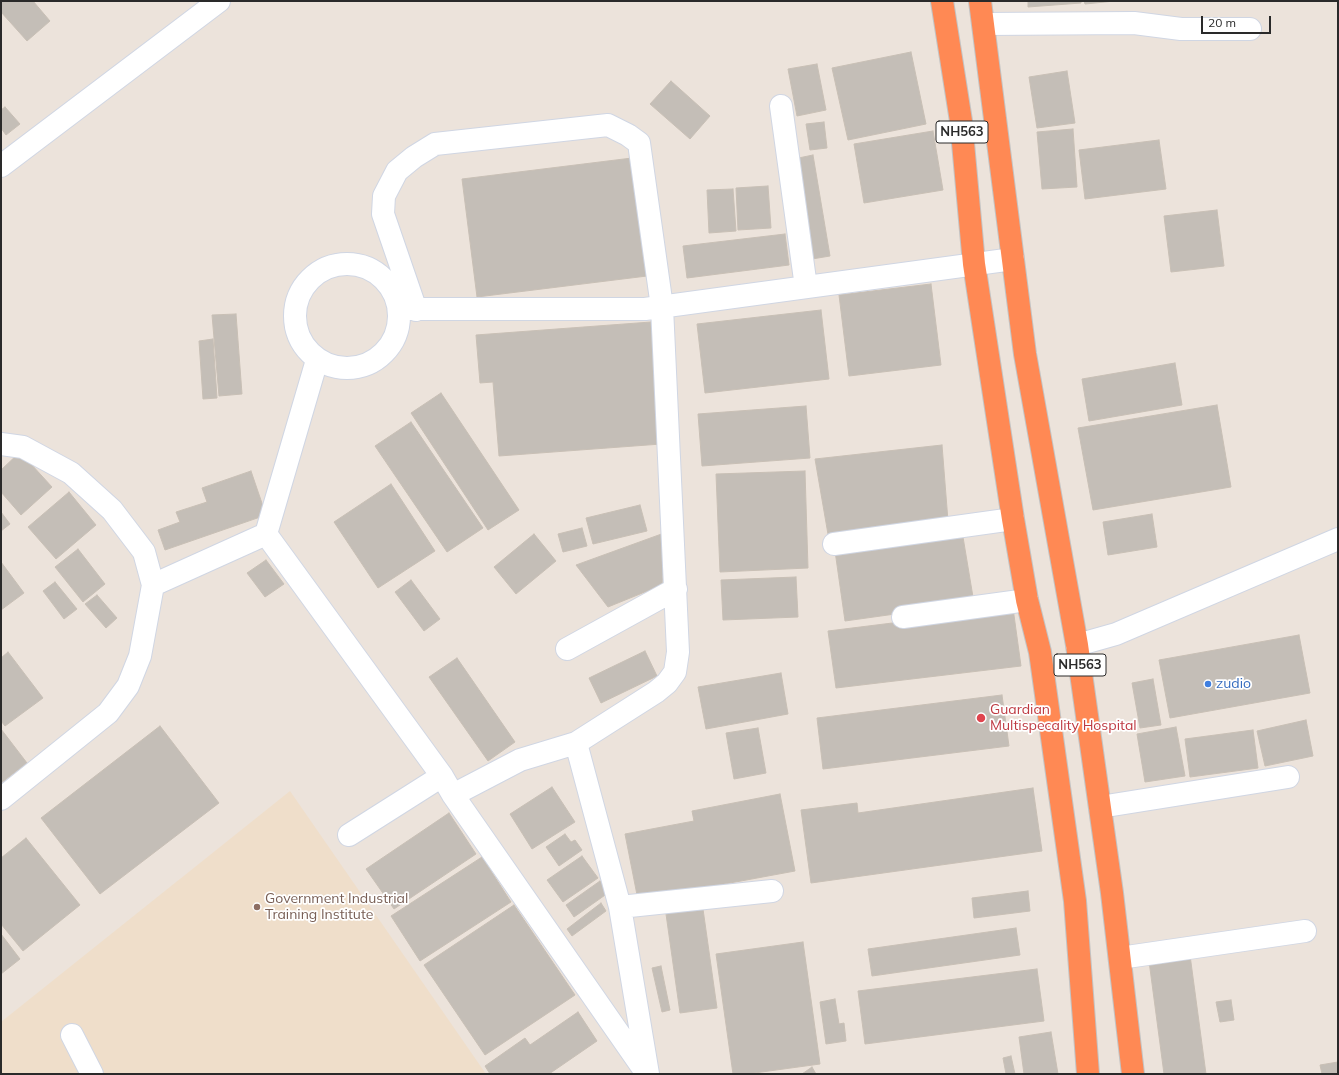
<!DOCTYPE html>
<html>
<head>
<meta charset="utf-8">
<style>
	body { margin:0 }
	#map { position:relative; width:1339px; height:1075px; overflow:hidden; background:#ece3db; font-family:Mulish,sans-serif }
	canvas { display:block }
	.frame { position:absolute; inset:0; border:2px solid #2a2a2a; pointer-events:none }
	.scale { position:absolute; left:1201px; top:16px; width:70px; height:18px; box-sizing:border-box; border:2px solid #2a2a2a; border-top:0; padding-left:5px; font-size:12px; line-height:14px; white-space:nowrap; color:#2a2a2a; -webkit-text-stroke:3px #fff; paint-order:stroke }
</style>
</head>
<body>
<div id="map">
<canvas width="1339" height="1075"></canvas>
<div class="frame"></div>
<div class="scale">20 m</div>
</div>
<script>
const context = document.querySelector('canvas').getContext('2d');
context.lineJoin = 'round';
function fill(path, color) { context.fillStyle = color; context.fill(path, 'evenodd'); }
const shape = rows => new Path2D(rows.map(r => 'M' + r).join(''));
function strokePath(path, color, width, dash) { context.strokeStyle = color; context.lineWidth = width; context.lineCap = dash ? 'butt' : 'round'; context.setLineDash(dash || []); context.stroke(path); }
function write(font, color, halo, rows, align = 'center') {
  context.font = font + ' Mulish,sans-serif'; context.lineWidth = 3.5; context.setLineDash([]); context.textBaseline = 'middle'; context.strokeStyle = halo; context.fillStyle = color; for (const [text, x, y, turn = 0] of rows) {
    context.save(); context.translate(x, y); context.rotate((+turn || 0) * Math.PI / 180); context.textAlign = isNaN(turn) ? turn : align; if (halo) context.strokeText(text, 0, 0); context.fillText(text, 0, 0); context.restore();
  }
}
const education = shape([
	[290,791,486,1074,1,1074,1,1022]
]);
const building = shape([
	[1,1,33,1,50,21,27,41,1,12,1,1],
	[1028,1,1081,1,1081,3,1028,7,1028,1],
	[1084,1,1115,1,1085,4,1084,1],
	[911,52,926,124,848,140,832,68,911,52],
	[817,64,826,110,797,116,788,69,817,64],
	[1067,71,1075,123,1037,128,1029,77,1067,71],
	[671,81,710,116,690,139,650,104,671,81],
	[5,107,20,124,6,135,1,128,1,110,5,107],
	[824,122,827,148,810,150,806,124,824,122],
	[1073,129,1077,187,1042,189,1037,132,1073,129],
	[933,131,943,190,864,203,854,144,933,131],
	[1159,140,1166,189,1085,199,1079,150,1159,140],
	[813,155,830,256,806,260,789,160,813,155],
	[632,158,647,276,477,297,462,179,632,158],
	[768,186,771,228,738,230,736,188,768,186],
	[733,189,736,231,709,233,707,190,733,189],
	[1217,210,1224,266,1171,272,1164,216,1217,210],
	[785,234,789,265,687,278,683,246,785,234],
	[931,284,941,365,849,376,839,295,931,284],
	[821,310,829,379,705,393,697,324,821,310],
	[236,314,242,394,219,396,212,315,236,314],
	[651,322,661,444,499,456,493,382,480,383,476,335,651,322],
	[213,339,217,398,203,399,199,341,213,339],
	[1175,363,1182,405,1089,421,1082,379,1175,363],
	[441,393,519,510,488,530,411,413,441,393],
	[1217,405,1231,487,1093,510,1078,428,1217,405],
	[806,406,810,458,702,466,698,414,806,406],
	[411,422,483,528,447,552,375,446,411,422],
	[942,445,948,521,829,540,815,459,942,445],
	[20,452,52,487,21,515,1,492,1,470,20,452],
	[251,471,266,515,165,550,158,530,180,522,176,512,207,502,202,488,251,471],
	[805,471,808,568,720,572,716,474,805,471],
	[391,484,435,551,378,588,334,522,391,484],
	[69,492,96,525,56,559,28,527,69,492],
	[640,505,647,531,593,544,586,518,640,505],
	[1,512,10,524,1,531,1,512],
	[1152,514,1157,547,1108,555,1103,522,1152,514],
	[582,528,587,546,563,552,558,534,582,528],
	[962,531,974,603,845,621,835,551,962,531],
	[667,532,662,585,608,607,576,565,667,532],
	[534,534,556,561,516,594,494,567,534,534],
	[78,549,105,584,83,602,55,567,78,549],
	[266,560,284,584,265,597,247,573,266,560],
	[1,562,24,593,1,610,1,562],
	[796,577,798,617,723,620,721,580,796,577],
	[411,580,440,619,424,631,395,592,411,580],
	[55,582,77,609,64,619,43,591,55,582],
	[97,595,117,618,106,628,85,604,97,595],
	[1013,608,1021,666,836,688,828,631,1013,608],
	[1299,635,1310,693,1170,718,1159,660,1299,635],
	[645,651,657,676,601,703,589,678,645,651],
	[8,652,43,698,5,726,1,721,1,658,8,652],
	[457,658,515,742,488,761,429,677,457,658],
	[781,673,788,714,706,729,698,687,781,673],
	[1153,679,1161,725,1140,728,1132,683,1153,679],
	[1002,695,1009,746,823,769,817,718,1002,695],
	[1306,720,1313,756,1265,766,1257,731,1306,720],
	[160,726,219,803,100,894,41,818,160,726],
	[1176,727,1185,776,1145,782,1137,734,1176,727],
	[758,728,766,773,734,779,726,733,758,728],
	[1,729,27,763,1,783,1,729],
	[1253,730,1258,768,1190,777,1185,739,1253,730],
	[552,787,575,822,532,849,510,814,552,787],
	[1033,788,1042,851,811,883,801,810,857,803,858,813,1033,788],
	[780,794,795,871,638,900,625,834,694,821,692,811,780,794],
	[449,813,476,854,394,909,366,869,449,813],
	[565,834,571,842,575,840,582,850,559,866,546,847,565,834],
	[26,838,80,905,23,951,1,924,1,858,26,838],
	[582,856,598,878,563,902,547,880,582,856],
	[482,857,511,902,420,961,391,916,482,857],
	[600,881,608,893,574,917,566,905,600,881],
	[1028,891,1030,911,974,918,972,898,1028,891],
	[702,902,717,1008,680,1013,665,907,702,902],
	[601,903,606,911,572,936,567,929,601,903],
	[514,905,575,995,485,1055,424,965,514,905],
	[1016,928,1020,955,872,976,868,949,1016,928],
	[1,934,20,959,1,974,1,934],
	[803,942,820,1064,747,1074,733,1074,716,954,803,942],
	[1190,955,1206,1074,1164,1074,1149,961,1190,955],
	[661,966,670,1010,662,1012,652,968,661,966],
	[1037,969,1044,1021,865,1044,858,991,1037,969],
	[835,999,839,1024,844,1023,846,1041,826,1044,820,1002,835,999],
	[1231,1000,1234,1020,1220,1022,1216,1002,1231,1000],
	[578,1012,597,1041,549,1074,490,1074,485,1066,525,1038,530,1045,578,1012],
	[1051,1032,1058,1074,1024,1074,1019,1037,1051,1032],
	[1011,1056,1015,1074,1006,1074,1003,1058,1011,1056],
	[1338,1062,1338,1074,1322,1074,1320,1065,1338,1062],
	[812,1067,816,1074,802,1074,812,1067]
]);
const minor = shape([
	[984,24,1134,23,1181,29,1250,29],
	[781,106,806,287],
	[1,166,219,1],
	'295 316a52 52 0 1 1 104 0a52 52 0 1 1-104 0Z',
	[399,309,645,309,1013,259],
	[416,310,383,214,384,196,397,171,414,157,435,144,608,125,628,135,639,143,662,307,678,652,675,672,667,683,656,692,576,743,620,907,648,1074],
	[317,360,266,534,442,776,453,795,645,1071],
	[1,444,23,447,71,473,112,510,144,552,153,585,140,656,128,686,108,713,1,799],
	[834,544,1013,519],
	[153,585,266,534],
	[903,617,1027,600],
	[1077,645,1116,634,1338,539],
	[567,649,676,589],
	[453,795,520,760,576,743],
	[1100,807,1288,777],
	[349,835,442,776],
	[620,907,772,891],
	[1120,958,1305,931],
	[72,1035,92,1074]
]);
const highway = shape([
	[942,1,961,121,974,264,1013,519,1027,600,1040,652,1075,901,1088,1074],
	[980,1,1025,354,1077,645,1112,893,1133,1074]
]);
const markers = [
	[1208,684,4,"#3f7fe0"],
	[981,718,5,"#e0444e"],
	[257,907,4,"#8d6e63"]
];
const shields = [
	[962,132,52],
	[1080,665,52]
];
const shieldNames = [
	["NH563",962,132],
	["NH563",1080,665]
];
const shopNames = [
	["zudio",1216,684]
];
const healthNames = [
	["Guardian",990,710],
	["Multispecality Hospital",990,726]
];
const educationNames = [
	["Government Industrial",265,899],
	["Training Institute",265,915]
];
fill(education, '#efdeca');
fill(building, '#c4beb7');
strokePath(building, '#c8bfb5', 1);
strokePath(minor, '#d0d6e3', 24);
strokePath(highway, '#c3c3c3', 24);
strokePath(minor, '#fff', 22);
strokePath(highway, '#ff8954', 22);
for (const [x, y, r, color] of markers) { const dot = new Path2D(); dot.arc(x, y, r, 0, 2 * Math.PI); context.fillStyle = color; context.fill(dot); strokePath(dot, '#fff', 1.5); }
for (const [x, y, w] of shields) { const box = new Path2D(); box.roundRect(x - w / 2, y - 11, w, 22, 3); context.fillStyle = '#fff'; context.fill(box); strokePath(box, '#2a2a2a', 1); }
write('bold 13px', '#2a2a2a', null, shieldNames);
write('14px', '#366cbe', '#fff', shopNames, 'left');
write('14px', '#be3a42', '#fff', healthNames, 'left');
write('14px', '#785e54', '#fff', educationNames, 'left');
</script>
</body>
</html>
